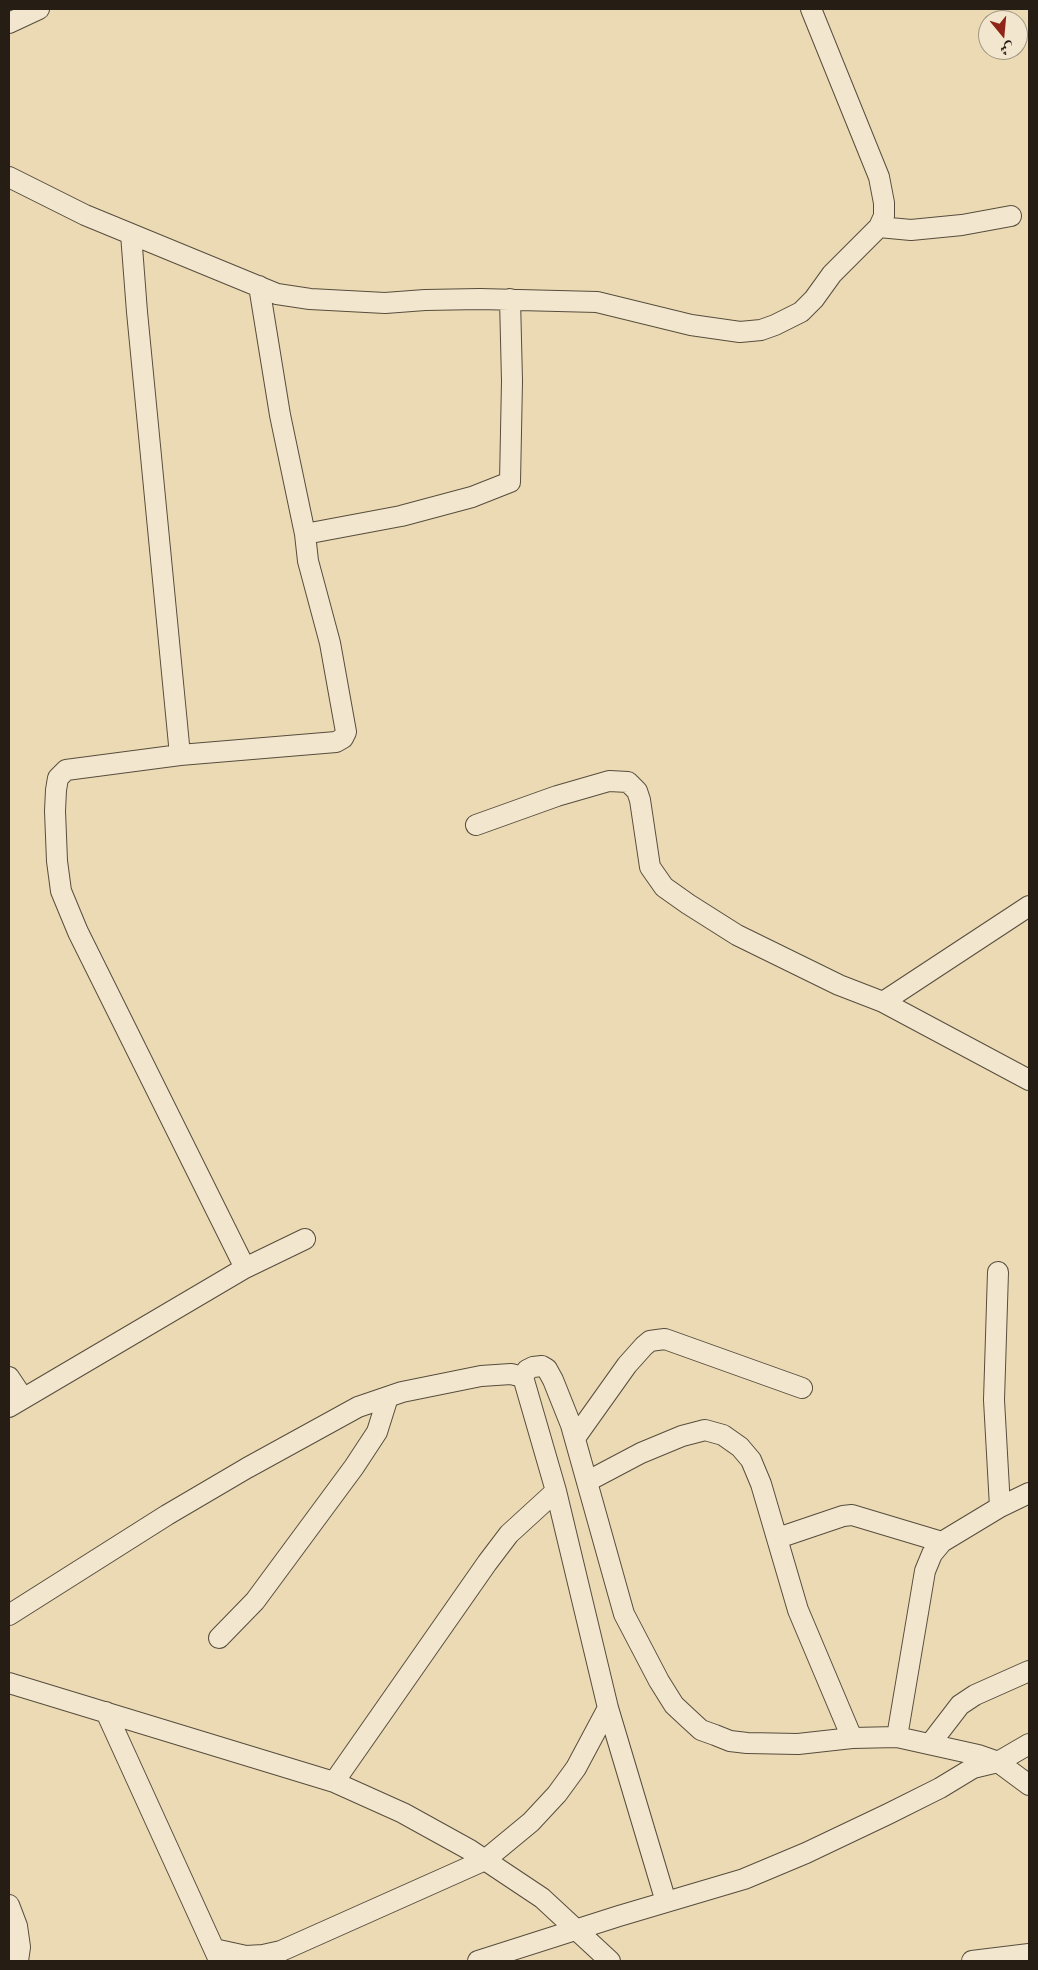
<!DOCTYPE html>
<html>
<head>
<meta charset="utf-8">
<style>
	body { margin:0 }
	#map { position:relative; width:1038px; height:1970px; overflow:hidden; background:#ebdab4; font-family:"IM FELL Great Primer",Amiri,serif }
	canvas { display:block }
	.frame { position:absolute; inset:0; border:10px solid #261e15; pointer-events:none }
	.north { position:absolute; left:978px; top:10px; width:50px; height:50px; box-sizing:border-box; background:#f2e7ce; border:1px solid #a09784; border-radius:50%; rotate:163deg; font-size:14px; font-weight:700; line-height:20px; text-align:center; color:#261e15 }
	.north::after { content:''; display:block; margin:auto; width:18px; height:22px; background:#8f2418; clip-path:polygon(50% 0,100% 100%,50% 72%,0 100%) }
</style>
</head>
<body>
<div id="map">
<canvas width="1038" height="1970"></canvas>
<div class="frame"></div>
<div class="north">ش</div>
</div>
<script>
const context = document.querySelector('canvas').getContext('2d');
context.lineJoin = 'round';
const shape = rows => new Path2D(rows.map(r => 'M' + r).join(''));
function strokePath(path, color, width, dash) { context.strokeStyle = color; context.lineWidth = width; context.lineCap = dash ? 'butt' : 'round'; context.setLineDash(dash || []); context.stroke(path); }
const street = shape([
	[9,23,39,9],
	[9,177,85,215,277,294,310,299,385,303,425,300,480,299,597,302,691,325,740,332,761,330,775,325,801,312,814,299,832,274,879,227,884,216,884,203,879,177,811,9],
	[879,227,911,230,962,225,1011,216],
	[131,234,137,312,180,755,66,770,58,778,56,790,55,811,57,861,61,891,78,932,245,1268],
	[305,534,401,516,472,497,510,482,512,381,510,299],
	[180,755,336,742,343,738,346,732,330,643,308,561,305,534,280,415,259,286],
	[476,825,557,796,609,781,628,782,637,791,640,800,650,867,664,887,688,904,737,935,839,985,883,1002,1029,1080],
	[883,1002,1029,906],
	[998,1272,994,1400,1000,1507],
	[9,1377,23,1398],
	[523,1377,556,1491,608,1708,666,1902],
	[9,1407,245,1268,305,1239],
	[575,1438,627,1365,644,1346,650,1341,657,1340,665,1339,802,1388],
	[588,1481,641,1453,682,1436,705,1430,723,1435,740,1447,751,1460,761,1484,798,1610,852,1738],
	[778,1538,843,1516,852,1515,942,1542],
	[9,1615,167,1515,247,1468,358,1407,402,1392,481,1376,511,1374,523,1377,527,1370,533,1367,542,1366,547,1369,553,1380,571,1425,624,1614,659,1681,674,1705,689,1719,701,1730,715,1735,730,1741,747,1743,798,1744,852,1738,897,1737,978,1755,998,1762,1029,1785],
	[219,1638,255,1601,354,1467,377,1432,388,1397],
	[9,1683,334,1782,403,1813,470,1850,542,1898,610,1961],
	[106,1712,219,1960],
	[897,1737,925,1571,932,1554,942,1542,1000,1507,1029,1493],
	[930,1744,960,1705,975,1695,1029,1671],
	[334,1782,487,1563,509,1534,556,1491],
	[9,1905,17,1926,20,1947,18,1961],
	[214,1949,246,1956,263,1955,281,1951,485,1860,531,1822,557,1794,576,1768,608,1708],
	[478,1961,619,1916,744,1879,806,1853,888,1814,940,1788,973,1768,998,1762,1029,1744],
	[972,1961,1029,1954]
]);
strokePath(street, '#574d3d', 22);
strokePath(street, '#f2e7ce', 20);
</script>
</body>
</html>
